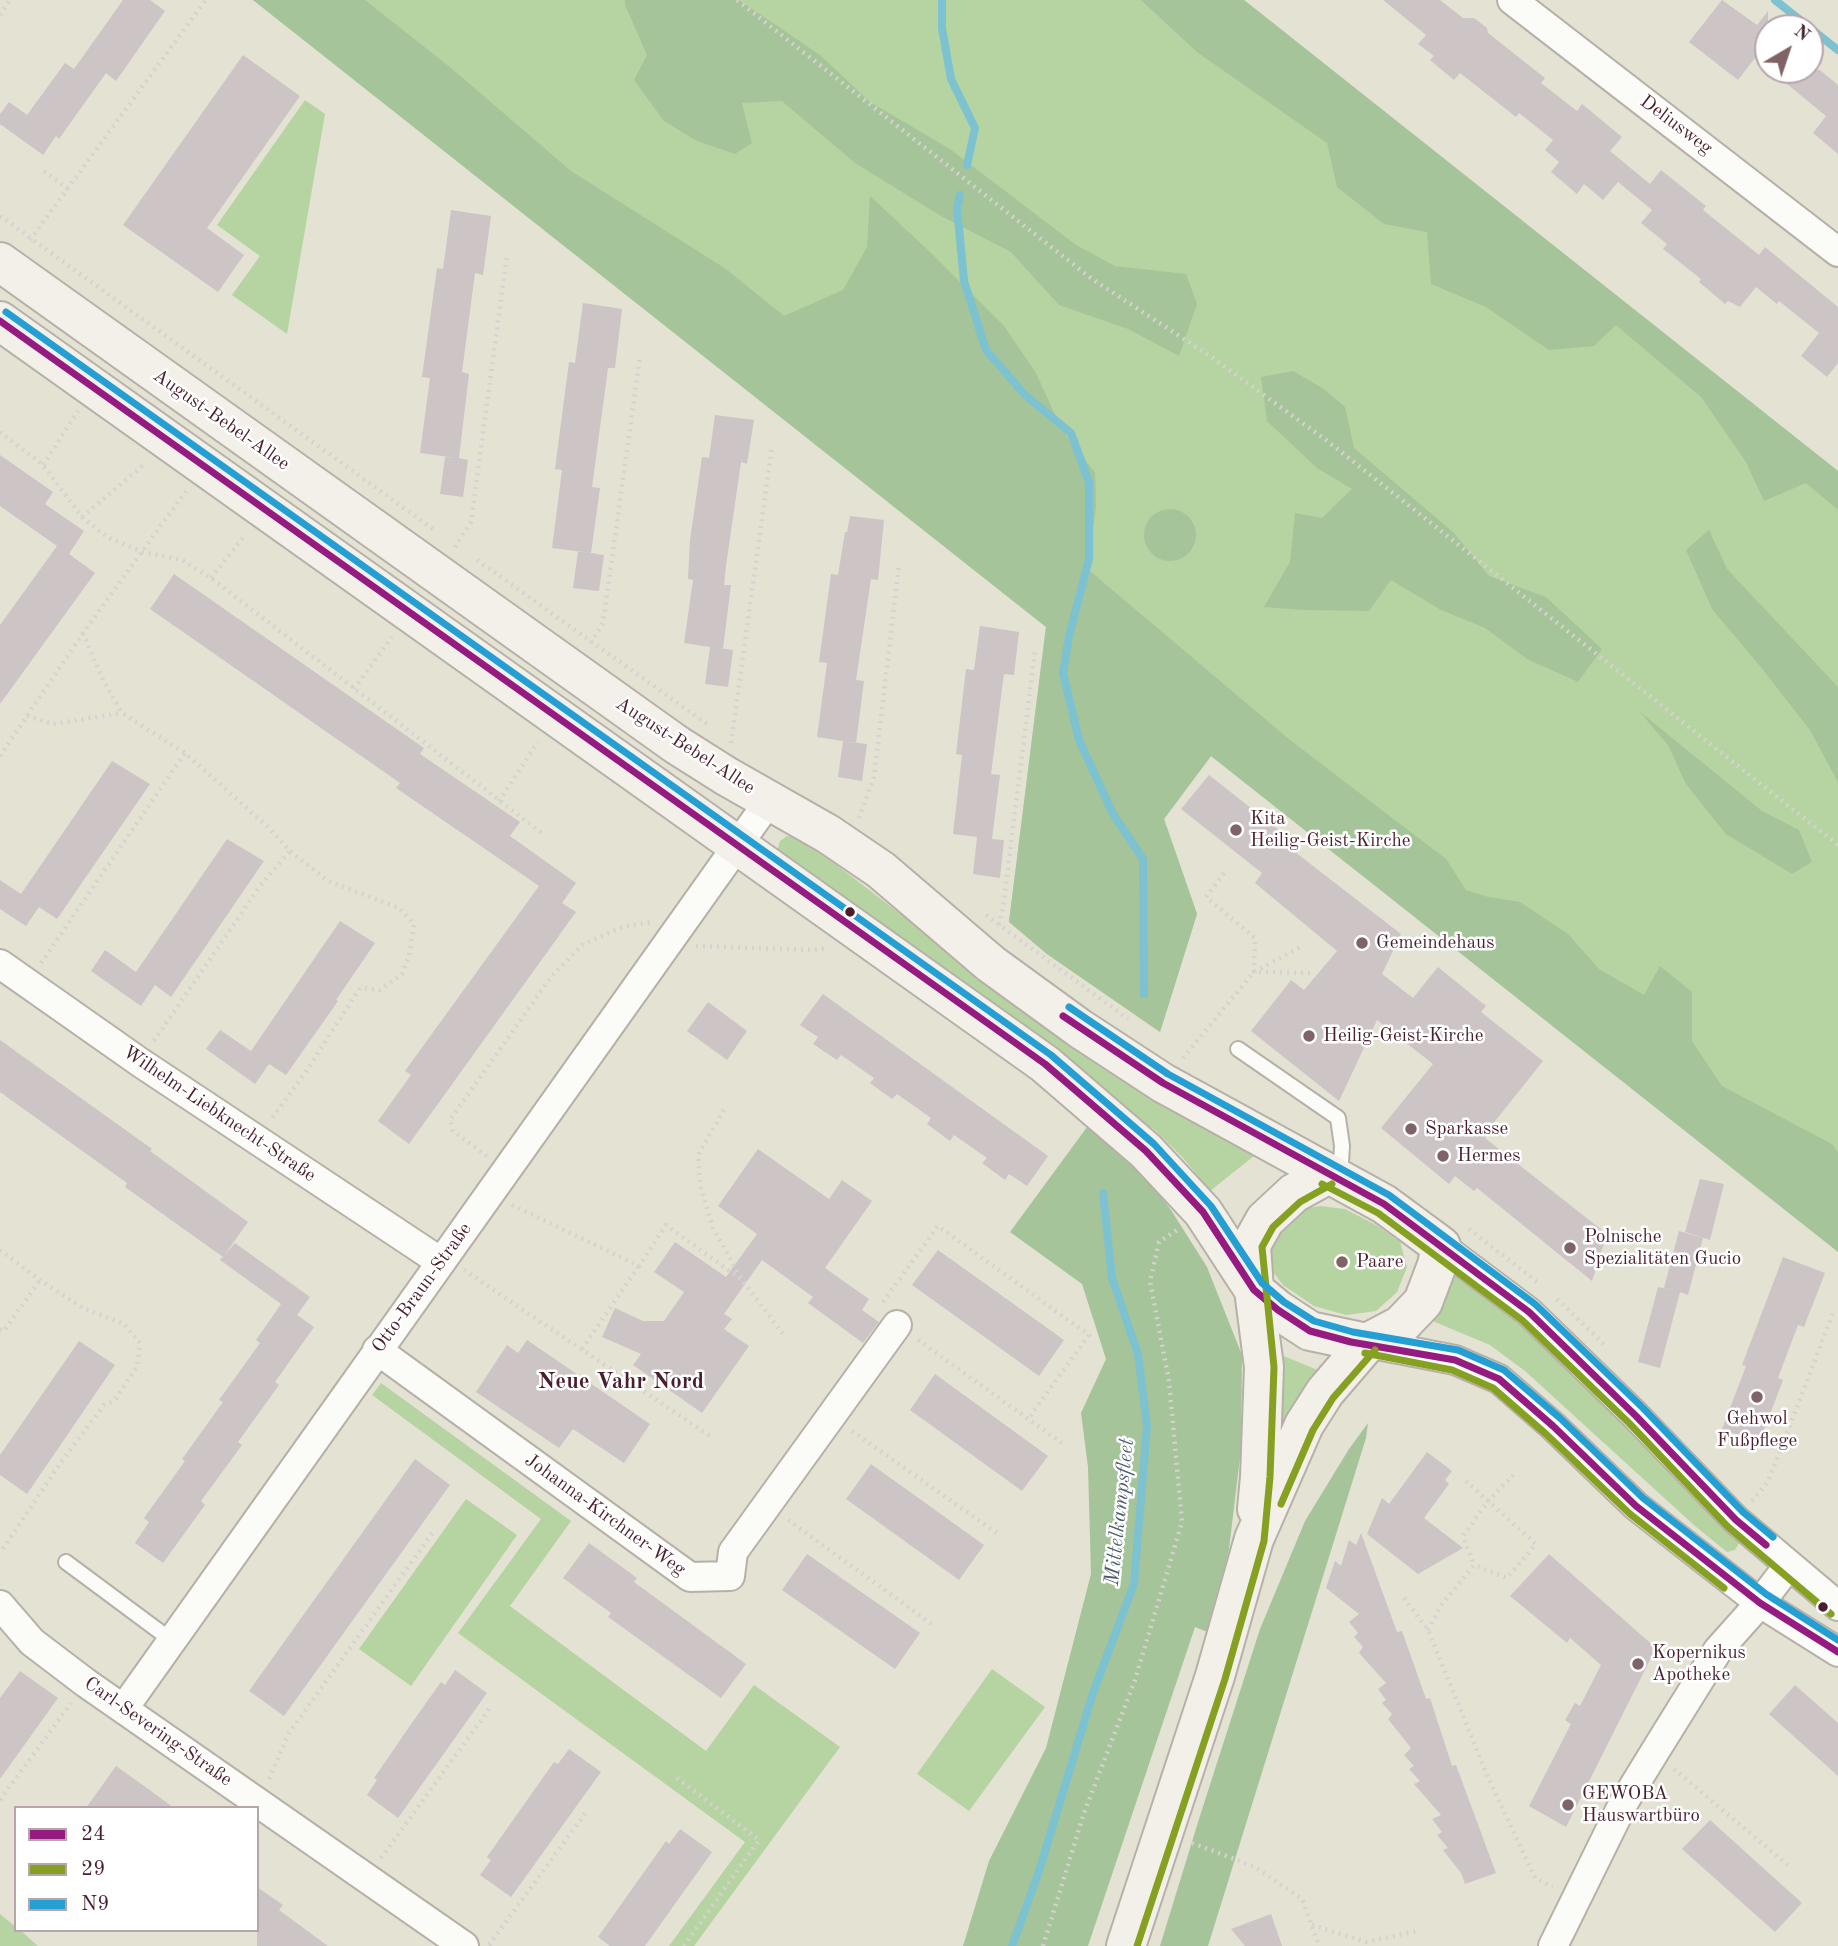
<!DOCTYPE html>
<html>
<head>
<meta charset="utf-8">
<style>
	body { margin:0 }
	#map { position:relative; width:1838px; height:1946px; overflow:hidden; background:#e4e2d3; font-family:"Old Standard TT",serif }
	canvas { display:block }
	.legend { position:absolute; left:14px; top:1806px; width:245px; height:126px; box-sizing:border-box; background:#fff; border:2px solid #b7a5aa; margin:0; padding:9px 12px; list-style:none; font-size:21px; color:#4a1f2b }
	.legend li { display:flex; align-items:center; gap:14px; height:35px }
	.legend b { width:35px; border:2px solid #b7a5aa }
	.north { position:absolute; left:1754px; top:14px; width:70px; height:70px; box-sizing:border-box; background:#fff; border:2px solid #b7a5aa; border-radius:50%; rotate:39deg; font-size:19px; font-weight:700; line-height:28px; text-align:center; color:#4a1f2b }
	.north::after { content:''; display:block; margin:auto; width:24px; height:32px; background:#806366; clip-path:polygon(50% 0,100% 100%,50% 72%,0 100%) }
</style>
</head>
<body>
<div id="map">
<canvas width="1838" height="1946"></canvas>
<ul class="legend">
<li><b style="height:9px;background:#951b81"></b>24</li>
<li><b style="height:9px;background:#86a121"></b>29</li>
<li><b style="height:9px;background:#249fd3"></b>N9</li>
</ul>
<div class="north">N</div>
</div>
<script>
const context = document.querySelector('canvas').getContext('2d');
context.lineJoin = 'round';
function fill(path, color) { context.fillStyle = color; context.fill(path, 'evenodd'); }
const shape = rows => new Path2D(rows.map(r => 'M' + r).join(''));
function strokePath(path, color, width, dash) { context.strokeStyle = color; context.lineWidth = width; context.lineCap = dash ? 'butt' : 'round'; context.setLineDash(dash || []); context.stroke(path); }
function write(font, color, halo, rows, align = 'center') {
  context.font = font + ' "Old Standard TT",serif'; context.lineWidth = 5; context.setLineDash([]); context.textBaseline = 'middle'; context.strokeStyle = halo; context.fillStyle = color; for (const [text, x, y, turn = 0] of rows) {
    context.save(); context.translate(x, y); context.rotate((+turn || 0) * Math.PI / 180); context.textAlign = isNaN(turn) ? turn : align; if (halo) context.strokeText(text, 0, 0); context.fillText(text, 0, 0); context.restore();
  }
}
const green = shape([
	[253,0,1244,0,1838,471,1838,1251,1211,756,1164,819,1197,914,1160,1032,1047,954,1009,922,1046,627],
	[305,100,325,114,287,334,232,295,260,256,217,225],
	[787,836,796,837,838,866,986,980,1259,1152,1210,1191,1184,1159,1156,1131,777,851,780,841],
	[1320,1206,1345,1209,1376,1225,1400,1242,1407,1267,1397,1292,1376,1311,1346,1315,1314,1306,1283,1285,1267,1264,1264,1243,1293,1210],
	[1446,1267,1500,1301,1737,1534,1739,1543,1735,1550,1727,1552,1695,1526,1525,1371,1490,1345,1423,1317],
	[1272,1351,1327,1374,1274,1473],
	[381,1383,571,1521,510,1606,706,1751,754,1685,840,1747,694,1946,669,1946,745,1842,458,1633,541,1519,372,1395],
	[466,1499,517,1535,411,1686,359,1649],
	[992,1669,1045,1707,969,1811,917,1774],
	[0,1914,16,1927,16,1930,20,1930,38,1946,0,1946]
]);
const forest = shape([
	[253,0,365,0,451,68,571,171,726,269,784,316,843,290,867,247,870,196,930,252,1004,326,1036,373,1061,428,1095,473,1096,506,1092,538,1084,566,1290,740,1446,859,1466,890,1488,897,1520,902,1568,934,1599,969,1644,995,1660,966,1692,992,1692,1041,1722,1086,1832,1144,1838,1152,1838,1252,1211,756,1164,819,1197,914,1160,1032,1047,954,1009,922,1046,627],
	[625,0,739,0,820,55,870,102,950,149,1076,245,1115,266,1186,274,1197,304,1179,356,1128,329,1059,305,1011,252,941,216,855,163,782,101,742,103,752,143,735,154,697,141,664,121,634,80,647,55,625,5],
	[1141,0,1244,0,1838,471,1838,510,1806,483,1764,501,1746,462,1701,397,1616,325,1594,346,1549,350,1486,307,1431,284,1427,232,1384,224,1337,187,1327,143,1197,52],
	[1293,371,1324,389,1345,407,1354,448,1454,533,1489,576,1546,597,1602,649,1578,682,1527,659,1485,628,1441,610,1391,580,1369,611,1303,610,1264,607,1290,562,1295,513,1322,518,1352,489,1317,468,1267,421,1261,377],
	'1144 535a26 26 0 1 1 52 0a26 26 0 1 1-52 0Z',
	[1709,530,1727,569,1838,687,1838,782,1810,730,1760,666,1712,609,1686,550],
	[1639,711,1762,811,1799,830,1812,862,1792,874,1726,834,1686,784,1668,745],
	[1090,1123,1136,1163,1171,1210,1207,1267,1242,1355,1241,1449,1229,1549,1210,1633,1195,1627,1088,1946,963,1946,989,1861,1046,1748,1091,1574,1088,1467,1081,1413,1106,1359,1082,1284,1010,1232],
	[1368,1423,1366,1438,1208,1946,1160,1946,1199,1819,1260,1629,1305,1521,1349,1449]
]);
const stream = shape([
	[942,0,942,28,951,79,975,128,967,165],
	[1775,0,1838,50],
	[960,195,957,208,964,281,986,350,1025,395,1071,433,1089,482,1089,559,1069,636,1063,673,1079,740,1113,814,1143,859,1144,994],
	[1012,1946,1039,1871,1093,1693,1134,1584,1147,1426,1138,1354,1112,1278,1103,1193]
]);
const building = shape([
	[123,0,150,0,165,11,116,81,106,73,59,139,56,136,43,155,0,124,0,114,9,102,27,115,65,63,74,69],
	[1383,0,1440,0,1463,18,1474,18,1487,28,1488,33,1545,78,1541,83,1577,111,1582,104,1622,137,1610,151,1650,184,1661,170,1706,206,1703,210,1759,255,1765,247,1838,307,1838,363,1827,377,1801,356,1819,333,1779,301,1777,304,1756,287,1740,307,1728,301,1725,304,1699,282,1701,279,1663,249,1667,244,1641,223,1652,210,1618,182,1603,200,1584,184,1577,194,1551,172,1559,162,1545,150,1553,140,1519,113,1516,117,1460,73,1454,80,1430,60,1434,56,1418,44,1426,35],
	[1722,0,1757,25,1768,11,1768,69,1755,58,1738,80,1689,42],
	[243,55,300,96,207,228,244,255,218,292,123,225],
	[1770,70,1820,70,1838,85,1838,154,1813,133,1826,116],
	[451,210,491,216,483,275,475,273,462,372,469,374,459,458,468,460,463,497,440,494,445,457,456,458,420,453,430,378,422,377,437,268,443,269],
	[583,303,622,309,615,368,608,368,592,487,600,488,591,553,552,548,562,470,555,469,569,362,575,363],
	[715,415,754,420,747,464,741,462,726,566,724,585,731,585,723,649,684,643,693,580,688,579,690,540,702,457,709,458],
	[0,455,53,492,45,504,84,531,69,554,95,573,0,704,0,625,57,546,0,506],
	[850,516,884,520,878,580,871,579,856,680,864,681,856,743,817,737,827,663,819,662,831,574,838,575,845,532,847,532],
	[578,551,604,555,599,591,573,588],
	[174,574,424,748,420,754,520,822,510,836,576,883,562,903,576,912,409,1144,378,1121,411,1075,405,1071,539,886,396,788,400,783,150,609],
	[980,626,1019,632,1014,675,1004,674,991,774,1000,775,992,839,1004,840,1000,878,973,874,977,837,953,834,962,755,956,754,966,669,974,670],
	[710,647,733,650,728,687,705,684],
	[843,741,867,744,862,781,838,777],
	[112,761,150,784,57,919,39,907,26,926,0,909,0,880,21,894],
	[1209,775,1299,846,1295,852,1401,934,1382,974,1413,998,1438,967,1486,1006,1481,1012,1543,1061,1488,1130,1490,1131,1485,1138,1607,1234,1592,1281,1477,1188,1474,1191,1455,1176,1449,1184,1381,1128,1433,1064,1377,1020,1339,1101,1251,1031,1291,980,1304,990,1337,951,1255,883,1262,873,1181,809],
	[227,839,264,861,171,997,155,985,141,1006,91,971,105,950,136,972],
	[340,921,375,943,336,1000,338,1001,286,1075,269,1064,255,1084,206,1049,220,1030,251,1051],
	[823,994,1048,1156,1027,1186,1009,1174,1005,1180,982,1163,987,1158,954,1135,950,1141,927,1124,931,1118,897,1094,892,1099,870,1083,874,1078,841,1055,837,1060,813,1044,818,1037,800,1025],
	[708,1002,747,1031,727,1060,687,1031],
	[0,1040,152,1149,150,1151,248,1222,223,1257,125,1187,127,1183,0,1092],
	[758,1149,829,1199,842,1180,872,1201,825,1268,869,1299,862,1310,879,1322,863,1343,808,1303,813,1297,762,1260,724,1314,732,1319,724,1329,749,1346,702,1413,633,1365,641,1354,602,1337,615,1308,643,1321,664,1321,684,1292,654,1272,675,1242,726,1277,757,1234,718,1206],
	[1700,1179,1724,1184,1710,1240,1685,1232],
	[1679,1231,1703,1238,1688,1295,1680,1292,1660,1368,1638,1362,1658,1287,1676,1291,1664,1288],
	[235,1243,310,1297,297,1315,314,1327,275,1382,279,1385,238,1442,242,1445,201,1501,205,1505,163,1563,135,1543,149,1522,144,1518,185,1461,182,1459,223,1402,219,1400,260,1343,256,1340,281,1304,220,1260],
	[938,1250,1064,1340,1039,1376,912,1285],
	[1783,1257,1825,1273,1804,1327,1798,1325,1778,1378,1783,1380,1759,1443,1722,1429,1746,1366,1742,1365],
	[527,1340,650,1424,624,1463,573,1429,559,1448,476,1392,507,1345,518,1353],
	[79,1341,115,1365,27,1494,0,1475,0,1455],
	[935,1374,1048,1456,1022,1491,910,1410],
	[1427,1452,1452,1471,1445,1480,1449,1484,1424,1518,1463,1548,1418,1574,1367,1534,1382,1498,1389,1504],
	[415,1459,450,1485,284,1716,249,1691],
	[871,1464,984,1545,959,1580,846,1499],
	[1361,1533,1397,1632,1402,1631,1426,1699,1430,1698,1452,1766,1456,1765,1496,1873,1465,1884,1461,1873,1443,1850,1448,1848,1437,1835,1442,1832,1432,1819,1441,1815,1414,1784,1420,1781,1409,1769,1414,1766,1404,1755,1411,1748,1388,1719,1392,1714,1382,1703,1386,1700,1378,1689,1386,1683,1359,1653,1363,1647,1354,1637,1358,1633,1349,1622,1359,1614,1326,1588,1335,1561,1341,1566,1349,1540,1356,1545],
	[589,1543,637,1578,634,1582,746,1664,721,1698,608,1617,611,1613,563,1578],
	[807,1554,920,1633,895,1669,782,1590],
	[1549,1554,1656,1648,1566,1827,1529,1806,1571,1724,1565,1720,1575,1703,1580,1706,1601,1665,1570,1638,1567,1643,1510,1596],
	[455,1670,487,1693,398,1818,367,1795,377,1780,374,1778,416,1717,441,1682,445,1685],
	[20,1671,58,1698,0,1779,0,1698],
	[1795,1685,1838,1723,1838,1776,1769,1714],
	[569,1749,601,1772,511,1897,480,1875,491,1860,487,1857,530,1796,554,1762,558,1764],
	[116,1766,147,1788,174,1808,86,1808],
	[1710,1820,1802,1903,1775,1932,1682,1849],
	[680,1829,712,1852,645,1946,610,1946,598,1937,666,1841,669,1844],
	[257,1887,283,1905,279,1910,328,1946,257,1946],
	[1271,1914,1282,1946,1245,1946,1231,1929]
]);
const path = shape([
	[737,0,1092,279,1210,356,1326,440,1838,845],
	[0,15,10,0],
	[44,171,68,189],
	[0,216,433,529],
	[30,240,205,1],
	[0,432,43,465,82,517,107,537,143,552,182,560,211,578,543,834],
	[43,465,78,411],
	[82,517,146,463],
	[455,547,471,522,507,254],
	[477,560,707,724],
	[211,578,246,534],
	[83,633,103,680,122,713,185,753,268,827,290,851,328,881,399,908,414,924,409,956,402,974,380,990,360,988,305,1073,270,1121],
	[591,643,603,623,640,356],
	[354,689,392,637],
	[27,716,53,724,122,713],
	[731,743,772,446],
	[0,756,83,633,186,491],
	[499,801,538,742],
	[859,818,874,777,899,564],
	[1224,873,1206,897,1255,938,1254,972,1311,973],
	[986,915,1128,1019],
	[999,925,1003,908,1035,650],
	[696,946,813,950,827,948],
	[41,963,185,753],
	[154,1041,260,886,290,851],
	[1183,1058,1254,972,1302,946],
	[724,1110,698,1155,700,1185,713,1228,742,1280,783,1334],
	[487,1156,453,1131,450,1120,551,977,582,945,622,927,652,922],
	[512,1205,639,1266,666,1225,742,1280],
	[1469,1229,1537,1282],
	[0,1250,40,1280,83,1308,124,1324,140,1343,137,1367,114,1401,104,1405,64,1458,0,1553],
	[464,1270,713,1438],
	[1557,1299,1606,1346],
	[883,1302,938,1226,1089,1335,1028,1419],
	[0,1329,4,1331,40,1280],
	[918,1340,1063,1444],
	[582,1349,639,1266],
	[852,1431,998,1534],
	[1466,1481,1488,1501,1463,1536,1474,1565],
	[1752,1501,1767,1483,1777,1459,1833,1313],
	[788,1520,933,1625],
	[1404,1598,1428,1630,1487,1775,1535,1878,1553,1887],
	[1428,1630,1442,1604,1474,1565,1507,1578,1536,1544,1488,1501,1517,1471],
	[1674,1769,1790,1867],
	[677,1778,759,1840,684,1946],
	[269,1779,289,1733,433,1532],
	[0,1800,71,1703],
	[1192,1843,1255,1867,1302,1899,1319,1946],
	[381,1858,490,1708],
	[1312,1925,1366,1942,1417,1931],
	[489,1945,587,1811],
	[1043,1946,1084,1813,1135,1680,1182,1522,1169,1381,1150,1281,1159,1242,1177,1230]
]);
const lane = shape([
	[1238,1049,1338,1118,1342,1146,1340,1178],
	[66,1562,171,1640]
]);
const street = shape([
	[1512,0,1838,252],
	[0,964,141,1063,441,1262],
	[1441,1246,1529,1312,1636,1416,1736,1520,1838,1606],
	[1367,1343,1455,1360,1499,1379,1553,1426,1636,1506,1760,1603,1838,1652],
	[377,1350,690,1577,730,1576,733,1552,897,1325],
	[0,1605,32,1642,86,1683,464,1946],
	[124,1708,769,801],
	[1553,1946,1624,1802,1654,1753,1718,1650,1760,1603,1789,1565]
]);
const secondary = shape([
	[0,262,677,745,726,776,828,834,881,870,991,964,1079,1028,1163,1083,1384,1204,1441,1246,1437,1265,1423,1302,1401,1325,1367,1343,1325,1392,1304,1425,1254,1539,1215,1676,1126,1946],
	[0,321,1045,1064,1146,1151,1203,1212,1254,1290,1278,1310,1310,1331,1367,1343],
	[1257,1509,1260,1477,1264,1367,1254,1290,1251,1245,1265,1220,1294,1193,1327,1175]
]);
const bus1 = shape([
	[0,321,1045,1064,1146,1151,1203,1212,1254,1290,1278,1310,1310,1331,1351,1342,1455,1360,1499,1379,1553,1426,1636,1506,1760,1603,1838,1652],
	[1063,1016,1163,1083,1384,1204,1529,1312,1636,1416,1736,1520,1766,1545]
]);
const bus2 = shape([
	[1322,1184,1378,1213,1522,1320,1629,1423,1728,1527,1831,1614],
	[1365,1353,1452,1370,1493,1388,1546,1434,1630,1514,1724,1588],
	[1281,1504,1313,1430,1333,1398,1375,1350],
	[1137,1946,1225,1679,1264,1541,1270,1477,1274,1367,1262,1247,1273,1227,1300,1202,1332,1184]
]);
const bus3 = shape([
	[6,312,1051,1055,1154,1144,1211,1206,1262,1283,1284,1302,1314,1321,1353,1332,1458,1350,1504,1370,1560,1418,1643,1498,1766,1594,1838,1640],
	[1069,1007,1168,1074,1389,1195,1535,1304,1643,1408,1743,1512,1773,1537]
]);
const markers = [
	[1236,830,7,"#806366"],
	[850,912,6,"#4a1f2b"],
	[1362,943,7,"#806366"],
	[1309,1036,7,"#806366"],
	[1411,1129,7,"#806366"],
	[1443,1156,7,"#806366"],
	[1570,1248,7,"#806366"],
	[1342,1262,7,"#806366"],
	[1757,1397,7,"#806366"],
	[1823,1607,6,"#4a1f2b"],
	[1638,1664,7,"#806366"],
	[1568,1805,7,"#806366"]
];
const streetNames = [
	["Deliusweg",1676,125,37],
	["August-Bebel-Allee",221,420,35],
	["August-Bebel-Allee",685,746,33],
	["Wilhelm-Liebknecht-Straße",219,1114,34],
	["Otto-Braun-Straße",422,1288,-54],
	["Johanna-Kirchner-Weg",605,1515,36],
	["Carl-Severing-Straße",158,1732,35]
];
const poiNames = [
	["Kita",1250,819],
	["Heilig-Geist-Kirche",1250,841],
	["Gemeindehaus",1376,943],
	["Heilig-Geist-Kirche",1323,1036],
	["Sparkasse",1425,1129],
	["Hermes",1457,1156],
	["Polnische",1584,1237],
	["Spezialitäten Gucio",1584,1259],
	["Paare",1356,1262],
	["Gehwol",1757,1419,"center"],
	["Fußpflege",1757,1441,"center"],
	["Kopernikus",1652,1653],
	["Apotheke",1652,1675],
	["GEWOBA",1582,1794],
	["Hauswartbüro",1582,1816]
];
const waterNames = [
	["Mittelkampsfleet",1120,1512,-84]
];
const quarterNames = [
	["Neue Vahr Nord",621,1382]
];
fill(green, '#b6d3a2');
fill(forest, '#a6c499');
strokePath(stream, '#7cc2d0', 8);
fill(building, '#cdc4c6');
strokePath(lane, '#b6b0a8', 18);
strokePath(street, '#b6b0a8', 32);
strokePath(secondary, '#b6b0a8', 42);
strokePath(path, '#d6d2cf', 4.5, [2, 5]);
strokePath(lane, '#fbfbf8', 14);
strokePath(street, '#fbfbf8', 28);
strokePath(secondary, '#f3f0ea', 38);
strokePath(bus1, '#951b81', 7);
strokePath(bus2, '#86a121', 7);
strokePath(bus3, '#249fd3', 7);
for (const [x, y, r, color] of markers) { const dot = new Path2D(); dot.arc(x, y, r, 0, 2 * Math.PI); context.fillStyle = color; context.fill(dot); strokePath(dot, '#fff', 2.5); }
write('19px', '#4a1f2b', '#fff', streetNames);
write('19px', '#4a1f2b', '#fff', poiNames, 'left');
write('italic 21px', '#4c5b6d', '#fff', waterNames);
write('bold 23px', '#4a1f2b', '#fff', quarterNames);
</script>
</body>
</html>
